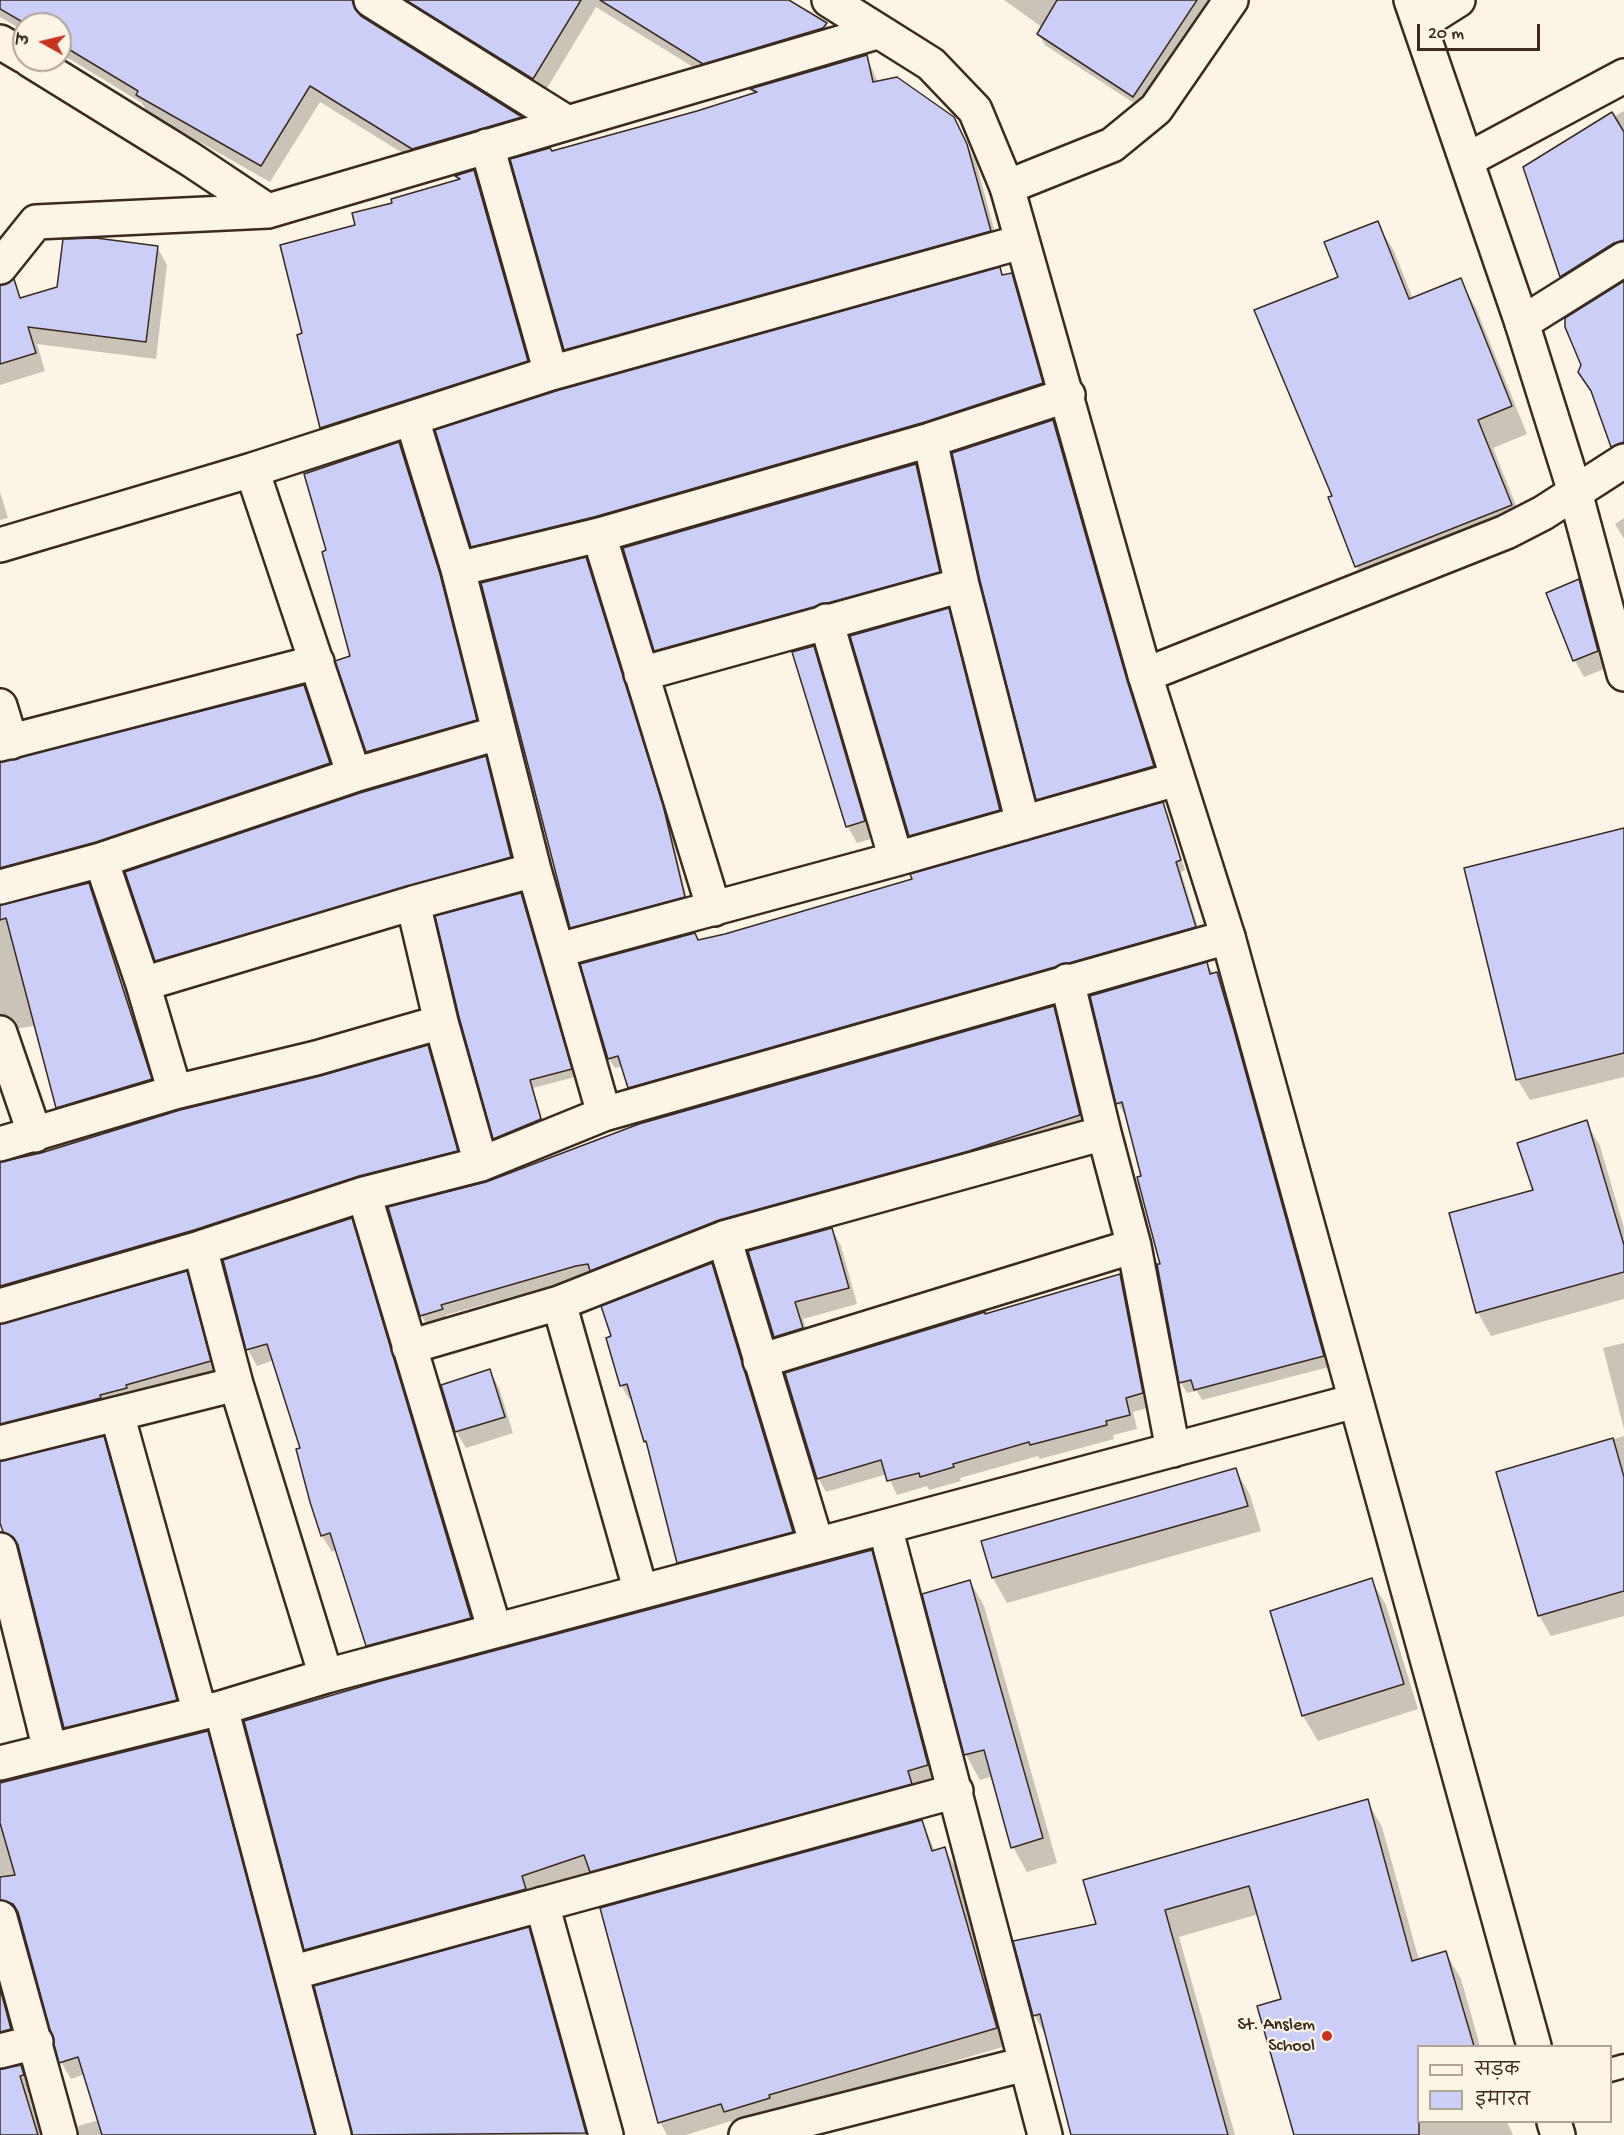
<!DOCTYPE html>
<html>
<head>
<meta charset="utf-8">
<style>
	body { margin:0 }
	#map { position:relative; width:1624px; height:2135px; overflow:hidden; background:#fcf5e5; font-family:"Gochi Hand","Playpen Sans Deva",sans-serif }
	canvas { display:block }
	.legend { position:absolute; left:1417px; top:2045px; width:195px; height:78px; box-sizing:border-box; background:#fcf5e5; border:2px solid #afa495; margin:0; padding:8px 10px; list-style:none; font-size:18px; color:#3b2a1e }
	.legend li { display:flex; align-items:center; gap:12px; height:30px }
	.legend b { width:30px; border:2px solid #afa495 }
	.north { position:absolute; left:12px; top:12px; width:60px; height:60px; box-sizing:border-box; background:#fcf5e5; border:2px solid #afa495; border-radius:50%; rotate:278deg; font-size:16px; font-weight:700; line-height:24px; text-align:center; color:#3b2a1e }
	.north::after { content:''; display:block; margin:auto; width:21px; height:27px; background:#c8321e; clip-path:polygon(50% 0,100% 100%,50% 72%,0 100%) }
	.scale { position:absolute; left:1417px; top:24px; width:123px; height:27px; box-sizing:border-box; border:3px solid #3b2a1e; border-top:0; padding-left:8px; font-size:18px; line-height:21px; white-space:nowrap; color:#3b2a1e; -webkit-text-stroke:4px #fcf5e5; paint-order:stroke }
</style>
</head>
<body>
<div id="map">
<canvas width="1624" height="2135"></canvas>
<ul class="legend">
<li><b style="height:8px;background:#fcf5e5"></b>सड़क</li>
<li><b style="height:16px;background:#cbcef7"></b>इमारत</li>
</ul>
<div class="north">उ</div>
<div class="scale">20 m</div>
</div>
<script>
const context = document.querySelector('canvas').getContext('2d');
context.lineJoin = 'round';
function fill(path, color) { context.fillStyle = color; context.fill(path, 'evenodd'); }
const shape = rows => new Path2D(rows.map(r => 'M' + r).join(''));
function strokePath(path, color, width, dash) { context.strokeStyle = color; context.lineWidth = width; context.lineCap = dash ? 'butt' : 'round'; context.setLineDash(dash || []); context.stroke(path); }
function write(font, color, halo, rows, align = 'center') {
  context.font = font + ' "Gochi Hand",sans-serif'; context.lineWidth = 4.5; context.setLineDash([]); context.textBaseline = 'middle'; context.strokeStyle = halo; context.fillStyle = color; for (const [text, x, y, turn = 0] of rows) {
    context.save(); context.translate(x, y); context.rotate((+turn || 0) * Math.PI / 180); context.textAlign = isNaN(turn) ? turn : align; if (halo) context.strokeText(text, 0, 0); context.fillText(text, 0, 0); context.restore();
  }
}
const shadow = shape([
	[0,0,372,0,364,6,361,18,521,118,530,134,422,165,320,102,270,182,147,112,142,103,60,53,60,24,24,24,24,31,0,17],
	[390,0,788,0,826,24,835,40,714,80,596,7,543,95],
	[1004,0,1220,0,1140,107,1045,45,1039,34,1043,28],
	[866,56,878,82,953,118,976,162,999,248,575,366,565,349,552,153,755,94,752,90],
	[1624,111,1624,257,1569,291,1561,277,1525,168],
	[474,172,483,188,536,378,331,444,321,428,299,336,304,334,357,226,394,204,459,180,457,177],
	[1377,223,1394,251,1413,299,1460,280,1476,308,1527,434,1493,448,1527,533,1373,595,1357,567,1330,498,1334,496],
	[157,247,167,265,156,359,37,344,45,371,0,385,0,306,58,288],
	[1000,269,1004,276,1011,274,1017,285,1048,394,478,556,472,546],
	[1624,283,1624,457,1620,459,1612,445,1594,396,1580,372],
	[1053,421,1059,432,1159,777,1044,810,1038,799],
	[399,444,444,584,481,728,372,760,367,751,352,657,328,552],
	[915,465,920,474,944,581,661,659,656,650],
	[0,492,8,518,0,520],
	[1624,518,1624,539,1615,524],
	[586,559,591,568,667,816,689,906,577,936,571,927],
	[1578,581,1588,598,1607,668,1584,677,1575,661,1548,594],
	[948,610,954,620,1005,820,916,845,910,835],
	[813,647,823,664,874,838,857,843,848,827,794,653],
	[303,686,311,701,337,777,0,885,0,763],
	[485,758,491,768,516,867,162,970,156,960],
	[1162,804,1168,814,1185,870,1181,872,1201,937,635,1097,623,1066,615,1068,609,1059,695,934,699,942,914,880],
	[1624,829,1624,1077,1530,1100,1517,1079],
	[88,884,96,898,159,1094,65,1121,57,1107,34,1026,0,1031,0,906],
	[520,895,575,1077,533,1088,545,1127,499,1146,495,1138],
	[1206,964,1223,985,1329,1367,1202,1400,1197,1391,1187,1393,1181,1383,1161,1265,1143,1177,1126,1113,1124,1114,1118,1103],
	[1053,1008,1059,1017,1085,1125,594,1274,446,1315,447,1319,427,1325,421,1315,487,1183,578,1147,640,1126],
	[427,1047,433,1058,463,1161,0,1299,0,1163,180,1112,321,1078],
	[1586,1122,1600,1146,1624,1228,1624,1299,1491,1336,1478,1313,1451,1214,1534,1191],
	[351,1220,360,1235,479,1634,376,1661,367,1645,336,1550,332,1552,322,1536,311,1501,301,1449,274,1360,257,1366,248,1350,224,1261],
	[832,1229,841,1246,857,1304,803,1319,811,1345,785,1353,775,1337],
	[711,1265,719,1278,800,1545,686,1576,678,1562,650,1449,633,1398,629,1399,621,1385],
	[186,1273,192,1284,216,1372,0,1436,0,1326],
	[1120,1276,1128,1290,1150,1407,1133,1412,1137,1429,1113,1435,1114,1439,1040,1459,1038,1456,960,1478,961,1481,929,1490,927,1486,897,1495,887,1474,826,1492,818,1478,985,1315],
	[1624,1343,1624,1429,1603,1348],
	[490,1371,499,1388,513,1433,466,1448,456,1431],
	[1624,1436,1624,1616,1551,1636,1539,1615,1498,1473],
	[103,1438,109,1449,182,1710,71,1738,65,1727,20,1547,11,1543,4,1531,0,1508,0,1463],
	[1236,1470,1250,1495,1261,1531,1007,1603,993,1578,983,1542],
	[871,1551,881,1569,937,1783,601,1888,592,1873,316,1966,306,1949],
	[1371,1580,1386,1605,1418,1709,1318,1741,1303,1716,1272,1612],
	[970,1581,984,1606,1057,1863,1027,1872,1013,1847,993,1776,980,1780,966,1755,924,1595],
	[207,1732,217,1749,319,2135,79,2135,78,2126,99,2120,85,2074,71,2079,61,2062,21,1920,16,1917,0,1919,0,1785],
	[1367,1801,1382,1827,1419,1960,1446,1953,1461,1979,1480,2046,1418,2046,1418,2122,1507,2122,1513,2135,1296,2135,1283,2000,1259,1914,1179,1937,1235,2135,1073,2135,1047,2038,1035,2016,1015,1942,1098,1925],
	[922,1821,935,1851,944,1848,955,1866,1006,2046,778,2113,735,2129,731,2121,686,2135,667,2135,660,2122],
	[528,1929,538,1946,590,2135,354,2135,354,2131],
	[0,1974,20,2046,0,2053],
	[20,2067,30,2084,32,2092,28,2093,41,2135,0,2135,0,2070]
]);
const building = shape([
	[0,0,352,0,355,9,361,16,522,117,412,149,310,86,261,166,136,95,138,91,60,44,60,24,26,24,0,9,0,0],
	[406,0,581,0,533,79,406,0],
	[600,0,789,0,827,23,823,28,703,64,600,0],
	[1057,0,1197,0,1133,97,1037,34,1057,0],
	[867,55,873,82,897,77,954,117,967,144,991,231,564,350,510,159,550,148,552,151,697,111,757,92,750,89,867,55],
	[1612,112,1624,132,1624,240,1614,243,1560,277,1523,167,1612,112],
	[474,170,528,361,320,428,297,335,302,333,280,245,355,225,352,213,392,203,391,199,460,179,455,176,474,170],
	[1378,221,1409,299,1461,278,1512,406,1478,420,1512,505,1355,567,1328,497,1332,496,1254,310,1338,277,1324,242,1378,221],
	[96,238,158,246,146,342,28,327,36,353,0,364,0,285,14,279,20,298,57,287,63,239,96,238],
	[1000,267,1002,275,1012,273,1043,383,925,422,594,517,471,547,435,430,556,391,1000,267],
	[1624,281,1624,442,1611,447,1591,391,1578,372,1581,365,1565,327,1565,318,1624,281],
	[1053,420,1127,680,1154,766,1036,800,980,581,952,453,1053,420],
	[399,442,440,574,477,720,366,752,335,661,350,656,322,552,326,550,304,474,399,442],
	[916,464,940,572,654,651,623,548,916,464],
	[586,557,663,805,685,897,570,928,481,583,586,557],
	[1579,579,1598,651,1573,661,1546,593,1579,579],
	[949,608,1000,810,909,836,850,636,949,608],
	[814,646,865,821,846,827,792,652,814,646],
	[304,685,330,763,96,842,0,868,0,762,304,685],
	[486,756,511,857,155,961,125,872,360,793,486,756],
	[1163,802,1181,860,1176,862,1196,927,628,1088,618,1056,608,1059,580,964,695,933,698,940,725,934,912,879,910,874,1163,802],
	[1624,828,1624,1053,1516,1080,1464,868,1624,828],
	[89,883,152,1079,56,1108,6,918,0,920,0,905,89,883],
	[521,893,572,1069,530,1080,541,1119,493,1139,459,1017,435,916,521,893],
	[1207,962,1210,974,1217,972,1234,1030,1324,1356,1194,1390,1191,1380,1179,1383,1157,1264,1160,1264,1137,1177,1141,1176,1122,1102,1116,1104,1090,996,1207,962],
	[1054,1006,1080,1115,969,1151,719,1220,590,1271,588,1264,576,1266,441,1305,443,1309,420,1316,388,1207,486,1182,639,1124,1054,1006],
	[428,1045,458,1151,359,1176,194,1230,0,1286,0,1162,41,1153,180,1110,320,1076,428,1045],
	[1587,1120,1624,1245,1624,1272,1476,1313,1449,1213,1533,1190,1517,1143,1587,1120],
	[352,1218,471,1618,366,1646,330,1533,321,1536,310,1502,296,1449,300,1448,267,1344,246,1350,223,1260,352,1218],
	[832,1228,849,1288,795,1302,803,1328,774,1337,748,1251,832,1228],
	[712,1263,793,1532,677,1563,646,1441,644,1442,627,1384,620,1386,606,1338,611,1336,601,1306,712,1263],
	[187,1271,211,1361,126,1385,127,1388,100,1395,101,1398,0,1424,0,1324,187,1271],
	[1120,1274,1143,1393,1126,1398,1130,1415,1106,1421,1107,1425,1030,1445,1029,1442,953,1464,954,1467,920,1477,919,1473,887,1481,881,1460,817,1479,785,1373,985,1312,985,1314,1120,1274],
	[490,1369,505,1417,455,1432,441,1385,490,1369],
	[104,1436,177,1700,64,1728,18,1545,13,1537,3,1532,0,1523,0,1461,104,1436],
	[1613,1438,1624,1477,1624,1591,1538,1616,1496,1472,1613,1438],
	[1236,1468,1248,1506,992,1578,981,1541,1236,1468],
	[872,1550,928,1765,908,1771,912,1784,590,1872,584,1855,522,1876,526,1889,304,1950,244,1721,377,1682,872,1550],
	[1372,1578,1404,1684,1302,1716,1270,1611,1372,1578],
	[970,1580,1043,1838,1011,1848,984,1750,964,1755,922,1594,970,1580],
	[208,1731,273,1977,315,2135,102,2135,78,2057,59,2063,18,1912,13,1904,0,1900,0,1877,15,1875,0,1823,0,1783,208,1731],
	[1368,1799,1412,1961,1446,1951,1474,2046,1419,2046,1419,2135,1294,2135,1257,2006,1281,1999,1249,1886,1165,1910,1228,2135,1071,2135,1040,2014,1033,2016,1013,1941,1096,1924,1083,1880,1368,1799],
	[922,1820,932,1851,945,1847,997,2028,769,2095,770,2098,724,2112,721,2104,658,2123,600,1908,922,1820],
	[529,1927,586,2133,352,2135,314,1986,529,1927],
	[0,1988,11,2029,0,2032,0,1988],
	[21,2065,24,2075,20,2076,38,2135,0,2135,0,2069,21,2065]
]);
const service = shape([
	[1610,2070,1624,2066]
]);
const minor = shape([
	[371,0,566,122],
	[1420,24,1458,0],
	[0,42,24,56],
	[30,60,190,159,268,211],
	[487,146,551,373],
	[1467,160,1624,76],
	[1007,187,1112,145,1156,109,1231,0],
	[0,267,36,222,268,211,877,32],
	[1522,323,1624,259],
	[412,419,458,569,534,870,604,1114],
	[930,440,962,585,1023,823],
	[252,470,354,775],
	[599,535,714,909],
	[0,545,252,470,551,373,1021,242],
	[458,569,599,535,930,440,1068,395],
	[826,621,896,859],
	[641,674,962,585],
	[1145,675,1506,532,1543,513,1624,461],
	[0,706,11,742],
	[0,744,317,662],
	[101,860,143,984],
	[0,887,101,860,354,775,498,733],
	[413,903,441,1022,481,1164],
	[559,950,896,859,1177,779],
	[1067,981,1104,1133],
	[0,1033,35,1135],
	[175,1092,143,984,413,903,534,870],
	[0,1144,175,1092,316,1058,441,1022],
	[364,1194,495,1631],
	[724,1238,817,1545],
	[200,1248,236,1384,326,1676],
	[559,1303,641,1592],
	[0,1306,200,1248,364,1194,481,1164,604,1114,1228,937],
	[409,1347,559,1303,724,1238,1104,1133,1134,1246,1173,1450],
	[760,1361,1134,1246],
	[117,1414,200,1713],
	[0,1443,236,1384],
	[885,1527,1045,2135],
	[0,1550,50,1750],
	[221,1708,334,2135],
	[0,1763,221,1708,326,1676,1355,1401],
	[542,1904,606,2135],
	[0,1918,60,2135],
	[291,1973,956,1791],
	[0,2051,36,2042],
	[746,2135,1025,2064]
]);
const tertiary = shape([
	[829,0,931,64,975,110,1007,187,1145,675,1228,937,1534,2046],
	[1411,0,1522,323,1575,492,1624,674],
	[1554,2122,1558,2135]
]);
const markers = [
	[1327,2036,6,"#c8321e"]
];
const poiNames = [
	["St. Anslem",1315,2026],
	["School",1315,2047]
];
fill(shadow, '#0003');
fill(building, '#cbcef7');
strokePath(building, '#3b2a1e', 1.5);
strokePath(service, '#3b2a1e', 27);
strokePath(minor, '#3b2a1e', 38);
strokePath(tertiary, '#3b2a1e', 38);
strokePath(service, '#fcf5e5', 22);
strokePath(minor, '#fcf5e5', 33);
strokePath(tertiary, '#fcf5e5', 33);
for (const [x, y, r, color] of markers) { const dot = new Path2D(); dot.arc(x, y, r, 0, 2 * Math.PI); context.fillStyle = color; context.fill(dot); strokePath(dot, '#fcf5e5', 2); }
write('18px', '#3b2a1e', '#fcf5e5', poiNames, 'right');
</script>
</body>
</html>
